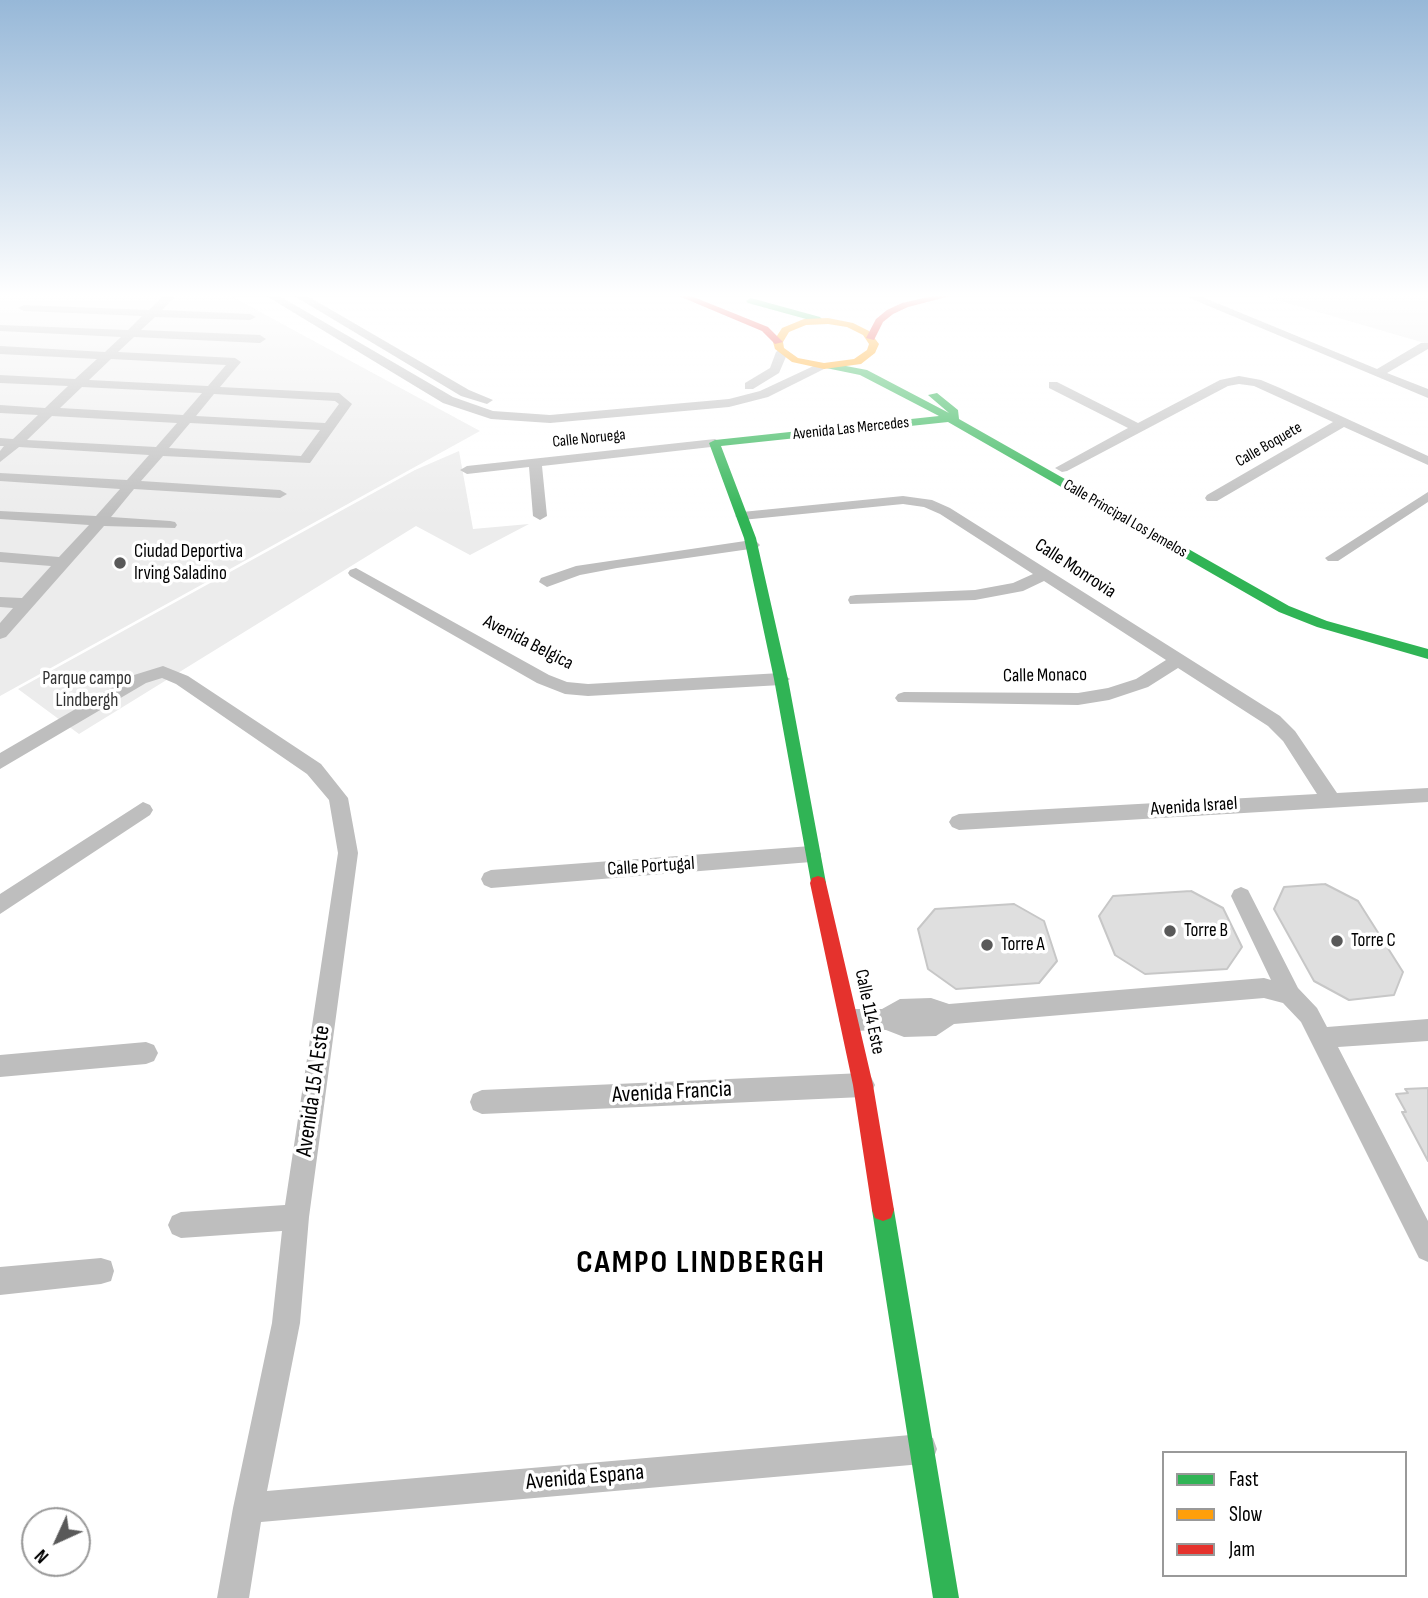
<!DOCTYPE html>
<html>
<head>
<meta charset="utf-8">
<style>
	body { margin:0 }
	#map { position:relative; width:1428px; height:1598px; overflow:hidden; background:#fff; font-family:"Sofia Sans Condensed",sans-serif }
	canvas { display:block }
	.legend { position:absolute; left:1162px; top:1451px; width:245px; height:126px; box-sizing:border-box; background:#fff; border:2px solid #999; margin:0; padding:9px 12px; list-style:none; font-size:21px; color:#000 }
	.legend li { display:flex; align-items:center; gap:14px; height:35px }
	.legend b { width:35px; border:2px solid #999 }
	.north { position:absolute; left:21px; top:1507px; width:70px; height:70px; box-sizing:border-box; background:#fff; border:2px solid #999; border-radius:50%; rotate:225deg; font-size:19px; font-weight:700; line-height:28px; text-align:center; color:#000 }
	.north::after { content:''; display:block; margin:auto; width:24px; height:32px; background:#595959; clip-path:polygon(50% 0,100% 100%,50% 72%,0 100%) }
</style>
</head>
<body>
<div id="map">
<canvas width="1428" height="1598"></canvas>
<ul class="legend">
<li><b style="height:9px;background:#30b455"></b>Fast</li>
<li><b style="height:9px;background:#ff9f0a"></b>Slow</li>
<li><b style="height:9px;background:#e5322d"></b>Jam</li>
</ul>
<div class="north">N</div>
</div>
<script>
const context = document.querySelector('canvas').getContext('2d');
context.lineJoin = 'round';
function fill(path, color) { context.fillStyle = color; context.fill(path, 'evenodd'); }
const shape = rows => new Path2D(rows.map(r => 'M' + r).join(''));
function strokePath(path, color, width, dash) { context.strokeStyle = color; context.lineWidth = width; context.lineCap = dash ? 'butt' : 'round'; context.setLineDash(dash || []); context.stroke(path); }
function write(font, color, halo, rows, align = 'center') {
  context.font = font + ' "Sofia Sans Condensed",sans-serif'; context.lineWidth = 7; context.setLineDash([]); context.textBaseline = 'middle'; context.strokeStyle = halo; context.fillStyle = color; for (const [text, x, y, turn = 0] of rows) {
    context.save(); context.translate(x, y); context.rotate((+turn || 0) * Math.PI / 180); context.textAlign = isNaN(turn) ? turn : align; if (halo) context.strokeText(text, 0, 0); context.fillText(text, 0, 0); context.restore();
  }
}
const green = shape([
	[0,294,227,294,480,431,0,696],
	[1256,294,1428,294,1428,344],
	[459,451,473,529,529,524,470,555,416,526,79,734,18,689,415,470]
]);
const building = shape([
	[1325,884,1358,901,1403,972,1394,995,1349,1000,1314,981,1274,909,1284,887,1325,884],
	[1191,891,1223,908,1242,947,1227,969,1145,974,1115,955,1099,916,1113,896,1191,891],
	[1014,904,1044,921,1057,961,1039,983,956,989,928,969,918,929,935,909,1014,904],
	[1428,1088,1428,1161,1402,1112,1406,1112,1396,1094,1408,1093,1405,1089,1428,1088]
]);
const street = shape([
	[161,294,173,294,174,298,162,310,250,314,256,317,250,320,155,317,141,330,260,335,266,339,260,343,134,337,118,352,235,358,241,362,220,387,339,393,352,404,310,463,163,456,141,481,280,490,287,494,280,498,134,489,111,517,170,521,175,522,177,525,175,528,104,526,6,637,0,639,0,623,13,608,0,607,0,597,22,598,51,566,0,562,0,552,59,557,89,525,0,519,0,511,96,516,120,489,0,481,0,473,127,480,149,455,19,447,0,462,0,451,4,446,0,446,0,438,13,439,38,415,0,413,0,405,45,408,68,386,0,383,0,375,75,379,97,359,0,354,0,346,105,352,121,337,0,331,0,325,128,330,142,316,24,311,18,308,24,305,149,310,162,297,161,294],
	[111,359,226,365,208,386,89,380,111,359],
	[82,387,202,393,183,415,60,408,82,387],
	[214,394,335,401,339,404,325,423,196,416,214,394],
	[52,416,177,423,156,447,27,440,52,416],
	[190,423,320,430,301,456,169,448,190,423],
	[263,294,276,294,453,397,493,411,550,415,729,399,760,391,820,363,830,366,768,397,729,407,550,423,491,419,443,403,263,294],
	[291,294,304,294,469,390,493,400,487,404,461,396,291,294],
	[1180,294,1195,294,1377,369,1421,343,1428,343,1428,349,1387,373,1428,389,1428,398,1180,294],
	[782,348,788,352,779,373,753,389,745,389,745,383,770,368,776,352,782,348],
	[1239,376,1261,380,1280,388,1428,456,1428,465,1344,427,1217,501,1207,501,1205,498,1207,495,1333,422,1254,386,1239,384,1228,386,1067,471,1062,472,1055,468,1128,428,1049,388,1049,382,1057,382,1138,423,1220,380,1239,376],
	[715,439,722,443,720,446,542,466,547,516,540,520,533,516,529,467,467,474,460,470,467,466,715,439],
	[1428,492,1428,502,1338,561,1328,561,1325,558,1428,492],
	[903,496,932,500,950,508,1280,716,1295,731,1337,793,1428,788,1428,802,959,830,952,827,949,822,952,817,959,814,1317,794,1283,741,1268,726,1178,668,1148,687,1109,700,1078,705,898,702,895,698,898,694,904,692,1078,693,1108,688,1136,679,1166,660,1044,581,1023,591,975,600,850,604,848,600,850,596,856,595,975,590,1013,583,1033,574,940,514,924,507,903,504,742,520,735,516,742,512,903,496],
	[752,540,757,542,760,545,757,548,617,568,580,575,547,587,539,582,541,578,576,566,752,540],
	[356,568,549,675,567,682,588,684,781,673,790,679,781,685,588,696,565,694,537,683,350,576,348,573,350,570,356,568],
	[163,666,188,676,321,764,348,798,358,853,309,1217,300,1323,267,1491,922,1434,933,1438,937,1449,933,1460,922,1464,261,1522,249,1598,217,1598,233,1508,272,1323,282,1231,181,1238,172,1234,168,1225,172,1216,181,1212,285,1205,338,853,329,800,307,774,176,684,162,678,146,683,0,769,0,753,134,675,163,666],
	[143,802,150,805,153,810,150,815,0,914,0,894,143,802],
	[811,846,818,848,821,854,818,860,811,862,491,888,484,885,481,879,484,873,491,870,811,846],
	[1241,887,1248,890,1298,988,1317,1008,1327,1027,1428,1019,1428,1041,1338,1047,1428,1221,1428,1262,1419,1258,1301,1022,1283,1003,1264,998,954,1024,936,1036,904,1037,886,1030,850,1031,842,1027,839,1020,842,1013,850,1009,882,1009,900,999,931,998,949,1004,1264,978,1271,980,1231,896,1234,890,1241,887],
	[146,1042,154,1045,158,1053,154,1061,146,1064,0,1077,0,1055,146,1042],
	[863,1073,871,1077,875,1085,871,1093,863,1097,482,1114,473,1110,470,1102,473,1094,482,1090,863,1073],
	[101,1258,111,1261,114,1271,111,1281,101,1284,0,1295,0,1267,101,1258]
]);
const fast = shape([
	[751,298,820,317,822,319,817,322,748,303,746,301,751,298],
	[830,363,867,370,949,413,928,395,937,393,958,410,959,419,1289,606,1327,621,1428,649,1428,659,1317,627,1279,612,948,422,721,446,756,538,788,679,826,883,824,888,818,890,812,888,774,679,744,538,709,443,715,440,939,416,860,375,826,368,826,364,830,363],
	[883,1199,891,1202,894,1210,959,1598,933,1598,872,1210,875,1202,883,1199]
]);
const slow = shape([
	[828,318,853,323,869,331,879,344,875,353,861,364,824,369,792,362,775,349,773,342,782,328,804,319,828,318],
	[828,324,847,327,863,335,869,344,867,350,854,359,824,363,798,358,784,348,783,342,789,332,806,325,828,324]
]);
const jam = shape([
	[674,294,686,294,768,327,783,342,775,344,762,331,674,294],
	[942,294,958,294,908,307,893,314,883,322,874,340,866,338,876,319,887,310,902,303,942,294],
	[818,876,824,878,826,883,873,1085,894,1210,891,1218,883,1221,875,1218,872,1210,853,1085,810,883,812,878,818,876]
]);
const markers = [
	[120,563,7,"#595959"],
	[1170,931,7,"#595959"],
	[1337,941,7,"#595959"],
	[987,945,7,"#595959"]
];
const farStreetnames = [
	["Avenida Las Mercedes",851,429,-6],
	["Calle Noruega",589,439,-6],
	["Calle Boquete",1269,445,-30],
	["Calle Principal Los Jemelos",1125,519,30]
];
const poiNames = [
	["Ciudad Deportiva",134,552],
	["Irving Saladino",134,574],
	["Torre B",1184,931],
	["Torre C",1351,941],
	["Torre A",1001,945]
];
const streetNames = [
	["Calle Monrovia",1075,569,33],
	["Avenida Belgica",528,643,27],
	["Calle Monaco",1045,676,-1],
	["Avenida Israel",1194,807,-4],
	["Calle Portugal",651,867,-4],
	["Calle 114 Este",869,1012,78]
];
const parkNames = [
	["Parque campo",87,679],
	["Lindbergh",87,701]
];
const nearStreetnames = [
	["Avenida 15 A Este",314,1091,-82],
	["Avenida Francia",672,1093,-3],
	["Avenida Espana",585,1478,-5]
];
const nearDistrictnames = [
	["CAMPO LINDBERGH",701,1264]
];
fill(green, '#ececec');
fill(building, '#dfdfdf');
strokePath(building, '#c7c7c7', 2);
fill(street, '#bebebe');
fill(fast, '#30b455');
fill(slow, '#ff9f0a');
fill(jam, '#e5322d');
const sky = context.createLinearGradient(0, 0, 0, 518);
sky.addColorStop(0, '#97b8d8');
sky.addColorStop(0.57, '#fff');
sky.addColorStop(1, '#ffffff00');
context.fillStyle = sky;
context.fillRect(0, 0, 1428, 518);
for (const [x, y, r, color] of markers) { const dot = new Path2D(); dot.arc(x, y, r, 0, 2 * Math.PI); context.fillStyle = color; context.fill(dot); strokePath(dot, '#fff', 2.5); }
write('16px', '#000', '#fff', farStreetnames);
write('19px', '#000', '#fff', poiNames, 'left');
write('19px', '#000', '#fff', streetNames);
write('19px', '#333', '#fff', parkNames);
write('23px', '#000', '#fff', nearStreetnames);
context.letterSpacing = '2px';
write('bold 32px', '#000', '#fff', nearDistrictnames);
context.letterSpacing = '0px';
</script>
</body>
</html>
